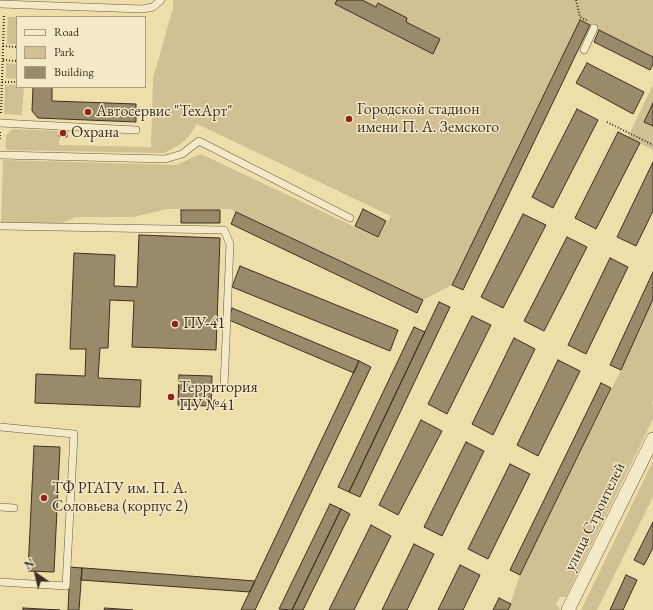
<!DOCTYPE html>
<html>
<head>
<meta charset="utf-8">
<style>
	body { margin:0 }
	#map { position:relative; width:653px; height:610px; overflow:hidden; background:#eedeaa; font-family:"EB Garamond",serif }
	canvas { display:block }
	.legend { position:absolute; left:16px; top:16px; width:130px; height:72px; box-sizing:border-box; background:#f4eac8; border:1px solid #ab9f86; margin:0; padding:5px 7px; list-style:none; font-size:12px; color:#3d2e23 }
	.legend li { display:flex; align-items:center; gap:8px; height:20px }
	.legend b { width:20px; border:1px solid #ab9f86 }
	.north { position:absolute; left:16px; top:554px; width:40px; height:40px; -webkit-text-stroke:3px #f4eac8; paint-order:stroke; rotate:326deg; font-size:11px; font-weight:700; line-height:16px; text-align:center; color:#3d2e23 }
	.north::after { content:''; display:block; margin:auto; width:14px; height:18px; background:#3d2e23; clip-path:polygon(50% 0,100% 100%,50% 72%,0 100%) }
</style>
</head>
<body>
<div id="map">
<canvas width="653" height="610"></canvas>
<ul class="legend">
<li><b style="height:5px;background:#f4eac8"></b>Road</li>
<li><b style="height:11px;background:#d0c093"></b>Park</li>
<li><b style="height:11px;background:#998a69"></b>Building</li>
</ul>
<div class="north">N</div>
</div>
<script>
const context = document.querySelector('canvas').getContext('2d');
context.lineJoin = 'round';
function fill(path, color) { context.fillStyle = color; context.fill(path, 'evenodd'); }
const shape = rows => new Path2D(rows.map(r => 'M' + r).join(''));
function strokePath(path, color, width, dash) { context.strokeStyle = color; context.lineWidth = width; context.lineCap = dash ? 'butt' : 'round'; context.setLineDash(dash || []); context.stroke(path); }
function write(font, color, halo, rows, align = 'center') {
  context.font = font + ' "EB Garamond",serif'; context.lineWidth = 3; context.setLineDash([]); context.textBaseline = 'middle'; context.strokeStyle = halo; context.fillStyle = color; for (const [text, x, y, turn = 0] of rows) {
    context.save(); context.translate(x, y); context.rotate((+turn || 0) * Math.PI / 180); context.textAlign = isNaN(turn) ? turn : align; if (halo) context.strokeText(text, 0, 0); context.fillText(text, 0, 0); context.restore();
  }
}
const green = shape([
	[173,0,653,0,653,57,580,21,452,285,423,300,230,209,167,209,134,217,76,217,60,224,1,223,3,160,176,165,201,154,378,238,391,216,197,124,189,136,181,144,164,153,8,150,6,149,6,136,8,133,13,129,60,131,59,145,151,147,153,78,173,8],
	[8,17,17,17,17,44,7,44],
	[6,63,17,64,17,79,6,78],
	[5,85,17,85,17,87,24,87,22,115,4,114],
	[653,85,653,150,628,137],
	[653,299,653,400,652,403,653,406,653,419,566,597,560,597,556,604,560,609,559,610,508,610,520,575,621,370],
	[653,461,653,497,597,610,581,610]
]);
const building = shape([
	[337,0,362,0,376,7,378,3,407,18,406,22,440,39,433,54,335,4,337,0],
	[580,20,590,25,463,290,452,285,580,20],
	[599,30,653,57,653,64,650,70,594,42,599,30],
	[587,63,644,92,633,114,576,83,587,63],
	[33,87,52,87,52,101,136,104,136,122,38,118,32,111,33,87],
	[653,103,653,126,644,122,653,103],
	[577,109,598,120,553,208,532,197,577,109],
	[60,130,67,131,67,137,59,136,60,130],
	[618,132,640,143,596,229,575,218,618,132],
	[653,162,653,211,636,246,617,237,653,162],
	[363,209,386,221,378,237,355,226,363,209],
	[181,210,220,210,220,223,181,223,181,210],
	[236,212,423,300,417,313,231,224,236,212],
	[523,214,546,225,503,308,481,297,523,214],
	[139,235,220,238,216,350,132,347,134,301,110,300,108,348,100,348,98,378,141,380,140,407,35,403,36,374,85,376,86,349,70,349,74,253,115,255,114,286,137,287,139,235],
	[567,237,587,247,544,331,524,321,567,237],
	[610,258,628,267,586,354,568,345,610,258],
	[240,266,398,330,390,351,232,287,240,266],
	[653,272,653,299,621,370,610,365,653,272],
	[439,302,450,307,360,497,349,492,439,302],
	[232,308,359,361,354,373,229,320,232,308],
	[472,316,491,325,447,414,428,404,472,316],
	[414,327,425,332,349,492,338,487,414,327],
	[514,338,535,349,493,435,472,424,514,338],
	[558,360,580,371,538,456,517,445,558,360],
	[359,361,371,367,255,610,241,610,359,361],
	[179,375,212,376,211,406,178,405,179,375],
	[601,383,611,388,520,575,510,570,601,383],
	[421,420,442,431,398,515,379,505,421,420],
	[466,442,484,451,442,536,424,527,466,442],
	[34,446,60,447,54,572,28,571,34,446],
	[510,464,530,474,488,559,468,549,510,464],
	[330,504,341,509,292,610,279,609,330,504],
	[341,509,350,514,303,610,292,610,341,509],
	[653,522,653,548,644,565,634,560,653,522],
	[371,525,391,536,354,610,329,610,371,525],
	[414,544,434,554,407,610,382,610,414,544],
	[460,565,480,575,463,610,438,610,460,565],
	[70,567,82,568,79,610,68,610,70,567],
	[82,568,84,568,255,581,250,592,81,580,82,568],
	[626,575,637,580,623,610,610,610,626,575],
	[499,598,511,604,508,610,493,610,499,598],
	[23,608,60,610,23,610,23,608],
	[105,608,133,610,104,610,105,608]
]);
const path = shape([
	[576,0,580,17,588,21],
	[3,46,17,47],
	[3,60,17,61],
	[2,82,17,82],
	[1,113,4,14],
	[607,122,653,145],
	[0,139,0,132]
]);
const service = shape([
	[0,4,142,9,153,7,161,0],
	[584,50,594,28],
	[0,123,136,130],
	[0,155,165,159,182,154,199,141,350,218],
	[0,226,224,230,230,244,224,387],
	[0,427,74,434,66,586,0,582],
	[0,507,14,508]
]);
const minor = shape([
	[568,610,653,439]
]);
const markers = [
	[88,112,4,"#8f2418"],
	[349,119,4,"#8f2418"],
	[63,133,4,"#8f2418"],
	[175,324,4,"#8f2418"],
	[171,397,4,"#8f2418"],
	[44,498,4,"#8f2418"]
];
const poiNames = [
	["Городской стадион",357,110],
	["имени П. А. Земского",357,128],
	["Автосервис \"ТехАрт\"",96,112],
	["Охрана",71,133],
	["ПУ-41",183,324],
	["Территория",179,388],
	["ПУ №41",179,406],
	["ТФ РГАТУ им. П. А.",52,489],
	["Соловьева (корпус 2)",52,507]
];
const streetNames = [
	["улица Строителей",595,517,-64]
];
fill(green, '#d0c093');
fill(building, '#998a69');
strokePath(building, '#3d2e23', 1);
strokePath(service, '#695a45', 8);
strokePath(minor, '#695a45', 14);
strokePath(path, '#3d2e23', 2, [1, 2]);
strokePath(service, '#f4eac8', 7);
strokePath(minor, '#f4eac8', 13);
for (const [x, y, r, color] of markers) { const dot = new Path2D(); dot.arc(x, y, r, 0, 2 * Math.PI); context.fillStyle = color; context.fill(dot); strokePath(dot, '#f4eac8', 1.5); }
write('16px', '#3d2e23', '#f4eac8', poiNames, 'left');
write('16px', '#3d2e23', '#f4eac8', streetNames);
</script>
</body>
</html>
